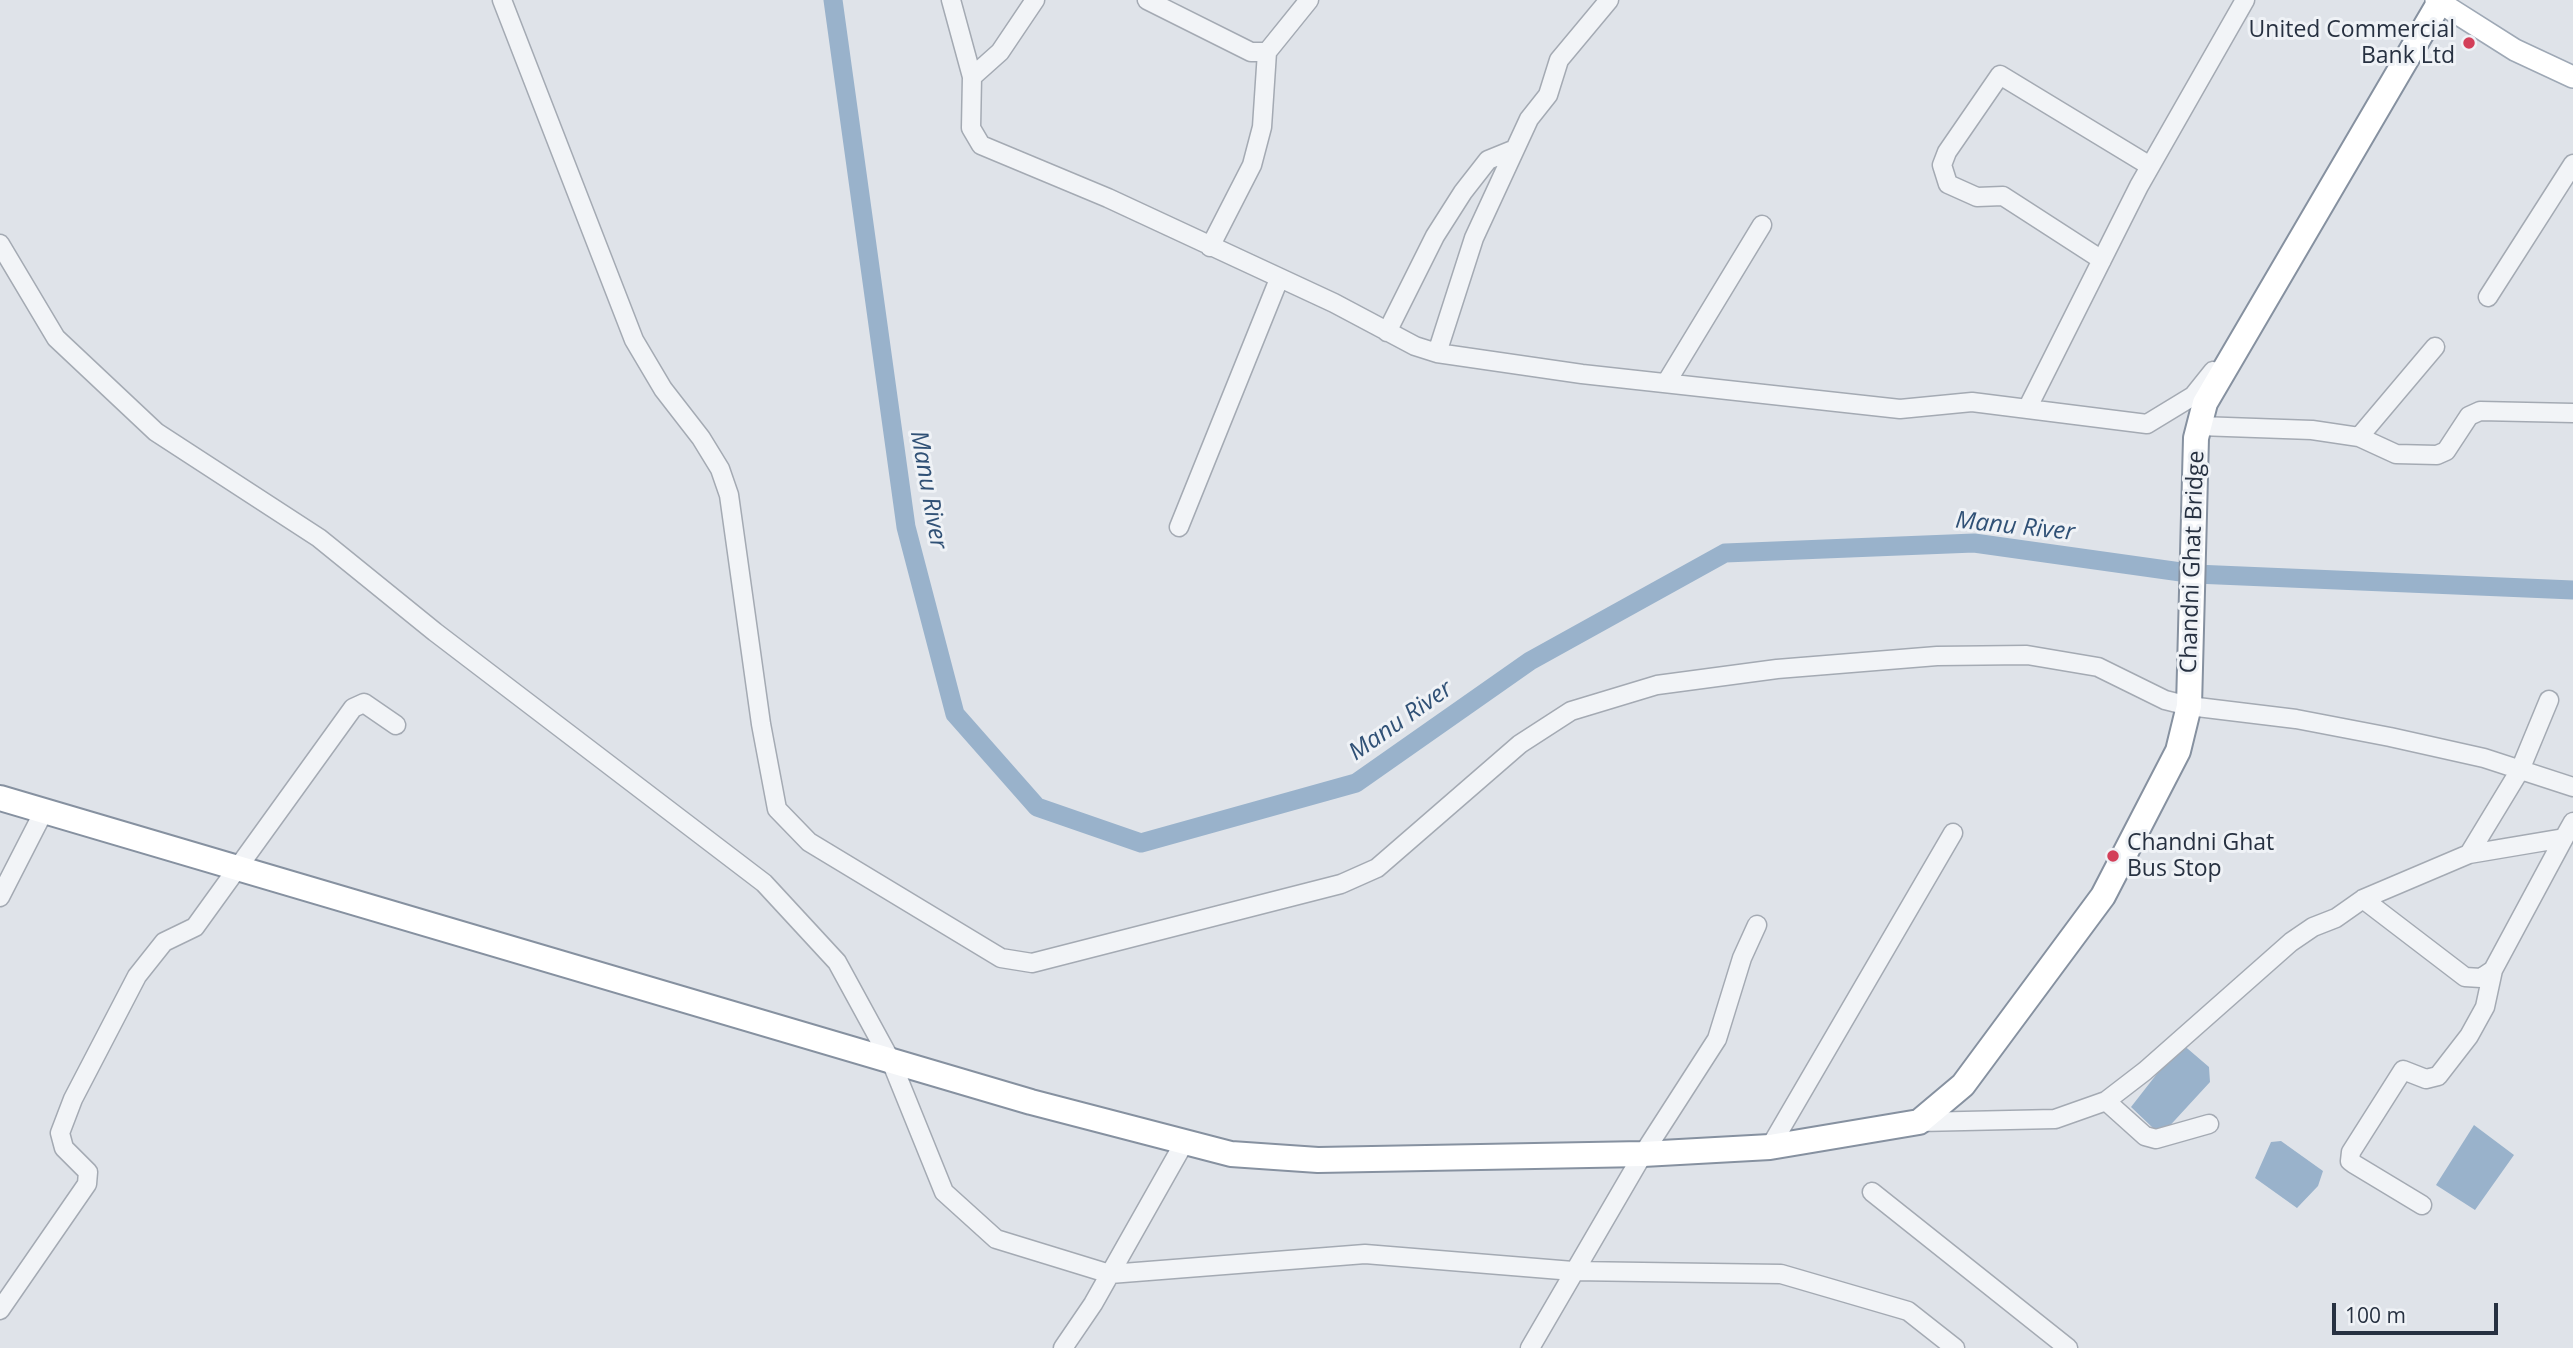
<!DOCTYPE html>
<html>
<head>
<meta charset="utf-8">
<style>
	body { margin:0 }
	#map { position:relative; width:2573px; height:1348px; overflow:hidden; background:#dfe3e9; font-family:"Open Sans",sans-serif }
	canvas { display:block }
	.scale { position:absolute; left:2332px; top:1303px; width:166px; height:32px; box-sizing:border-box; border:4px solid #273141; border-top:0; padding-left:9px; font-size:21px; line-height:24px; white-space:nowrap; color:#273141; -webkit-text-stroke:5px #eff2f6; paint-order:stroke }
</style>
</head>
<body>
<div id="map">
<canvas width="2573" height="1348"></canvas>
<div class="scale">100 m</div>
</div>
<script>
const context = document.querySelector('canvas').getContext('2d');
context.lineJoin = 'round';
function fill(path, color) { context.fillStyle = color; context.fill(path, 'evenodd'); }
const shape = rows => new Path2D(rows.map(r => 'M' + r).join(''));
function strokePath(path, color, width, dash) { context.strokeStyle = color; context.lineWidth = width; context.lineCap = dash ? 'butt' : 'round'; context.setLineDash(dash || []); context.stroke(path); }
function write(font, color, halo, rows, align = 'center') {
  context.font = font + ' "Open Sans",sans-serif'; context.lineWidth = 6; context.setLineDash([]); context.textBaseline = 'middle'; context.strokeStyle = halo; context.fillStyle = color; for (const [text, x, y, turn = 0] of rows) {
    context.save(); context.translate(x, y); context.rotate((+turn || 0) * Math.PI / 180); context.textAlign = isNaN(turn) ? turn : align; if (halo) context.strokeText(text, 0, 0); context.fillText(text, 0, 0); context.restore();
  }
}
const water = shape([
	[2181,1043,2209,1067,2210,1082,2164,1132,2153,1128,2131,1107],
	[2474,1125,2514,1155,2475,1210,2436,1185],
	[2281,1141,2323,1171,2318,1186,2297,1208,2255,1178,2271,1142]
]);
const river = shape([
	[833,0,906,527,955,714,1037,807,1141,843,1356,783,1530,661,1725,553,1974,543,2195,574,2573,590]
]);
const minor = shape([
	[502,0,634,340,663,389,701,438,720,469,729,495,761,724,777,809,809,842,1001,958,1032,963,1341,884,1377,868,1520,744,1571,711,1657,685,1777,669,1937,656,2027,655,2098,667,2165,700,2189,706,2296,719,2390,737,2484,758,2573,787],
	[951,0,972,77,971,128,981,145,1108,198,1334,303,1415,346,1437,353,1582,374,1900,409,1972,402,2147,424,2193,396,2213,371],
	[1147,0,1251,52,1267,52,1309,0],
	[972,77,1000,52,1035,0],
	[0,244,56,338,156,432,319,538,435,632,764,883,837,962,891,1061,944,1192,996,1239,1110,1274,1365,1254,1573,1271,1781,1274,1908,1311,1955,1348],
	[1210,247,1252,165,1262,127,1267,52],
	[2102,260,2003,196,1977,197,1948,184,1942,165,1947,152,2000,75,2150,166],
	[2488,297,2573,164],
	[1387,332,1435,236,1463,192,1488,160,1515,149],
	[1437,353,1474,238,1529,119,1548,95,1559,60,1609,0],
	[1666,383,1762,225],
	[2027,409,2139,186,2245,0],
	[2199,426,2312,430,2359,437,2396,454,2437,455,2446,451,2469,416,2480,411,2573,413],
	[2359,437,2435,347],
	[1179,527,1279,279],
	[2469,854,2520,770,2549,700],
	[0,897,44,811],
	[2363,899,2465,977,2481,978,2493,970,2564,838],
	[2106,1101,2145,1136,2156,1139,2209,1124],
	[1919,1122,2055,1119,2106,1101,2145,1071,2291,942,2313,927,2336,918,2363,899,2469,854,2564,838,2573,822],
	[1770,1147,1953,833],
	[1872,1192,2068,1348],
	[2422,1205,2354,1164,2350,1161,2351,1152,2403,1070,2426,1079,2438,1076,2469,1036,2485,1007,2493,970],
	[0,1310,87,1184,88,1172,64,1148,60,1133,73,1099,137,976,164,942,195,927,353,708,364,703,396,725],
	[1063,1348,1093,1304,1184,1143],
	[1530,1348,1643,1154,1717,1039,1742,958,1757,925]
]);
const major = shape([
	[2436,0,2515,50,2573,77]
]);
const highway = shape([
	[0,798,1031,1102,1231,1154,1318,1160,1643,1154,1770,1147,1919,1122,1963,1085,2103,896,2178,751,2189,706,2196,438,2205,403,2441,0]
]);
const markers = [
	[2469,43,7,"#d33f59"],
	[2113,856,7,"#d33f59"]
];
const poiNames = [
	["United Commercial",2455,30],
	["Bank Ltd",2455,56],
	["Chandni Ghat",2127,843,"left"],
	["Bus Stop",2127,869,"left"]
];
const streetNames = [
	["Chandni Ghat Bridge",2193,562,-88]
];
const waterNames = [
	["Manu River",928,490,80],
	["Manu River",2015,527,6],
	["Manu River",1401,721,-35]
];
fill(water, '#99b2cb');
strokePath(river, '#99b2cb', 19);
strokePath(minor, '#a4aab3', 21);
strokePath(major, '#9ea8b5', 24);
strokePath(highway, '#8691a0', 28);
strokePath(minor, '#f2f4f7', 18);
strokePath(major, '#fff', 21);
strokePath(highway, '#fff', 24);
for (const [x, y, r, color] of markers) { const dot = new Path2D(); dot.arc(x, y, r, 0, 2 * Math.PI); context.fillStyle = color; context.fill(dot); strokePath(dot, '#eff2f6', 2.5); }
write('23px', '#273141', '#eff2f6', poiNames, 'right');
write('23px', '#273141', '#eff2f6', streetNames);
write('italic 24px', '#305176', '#eff2f6', waterNames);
</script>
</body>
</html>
